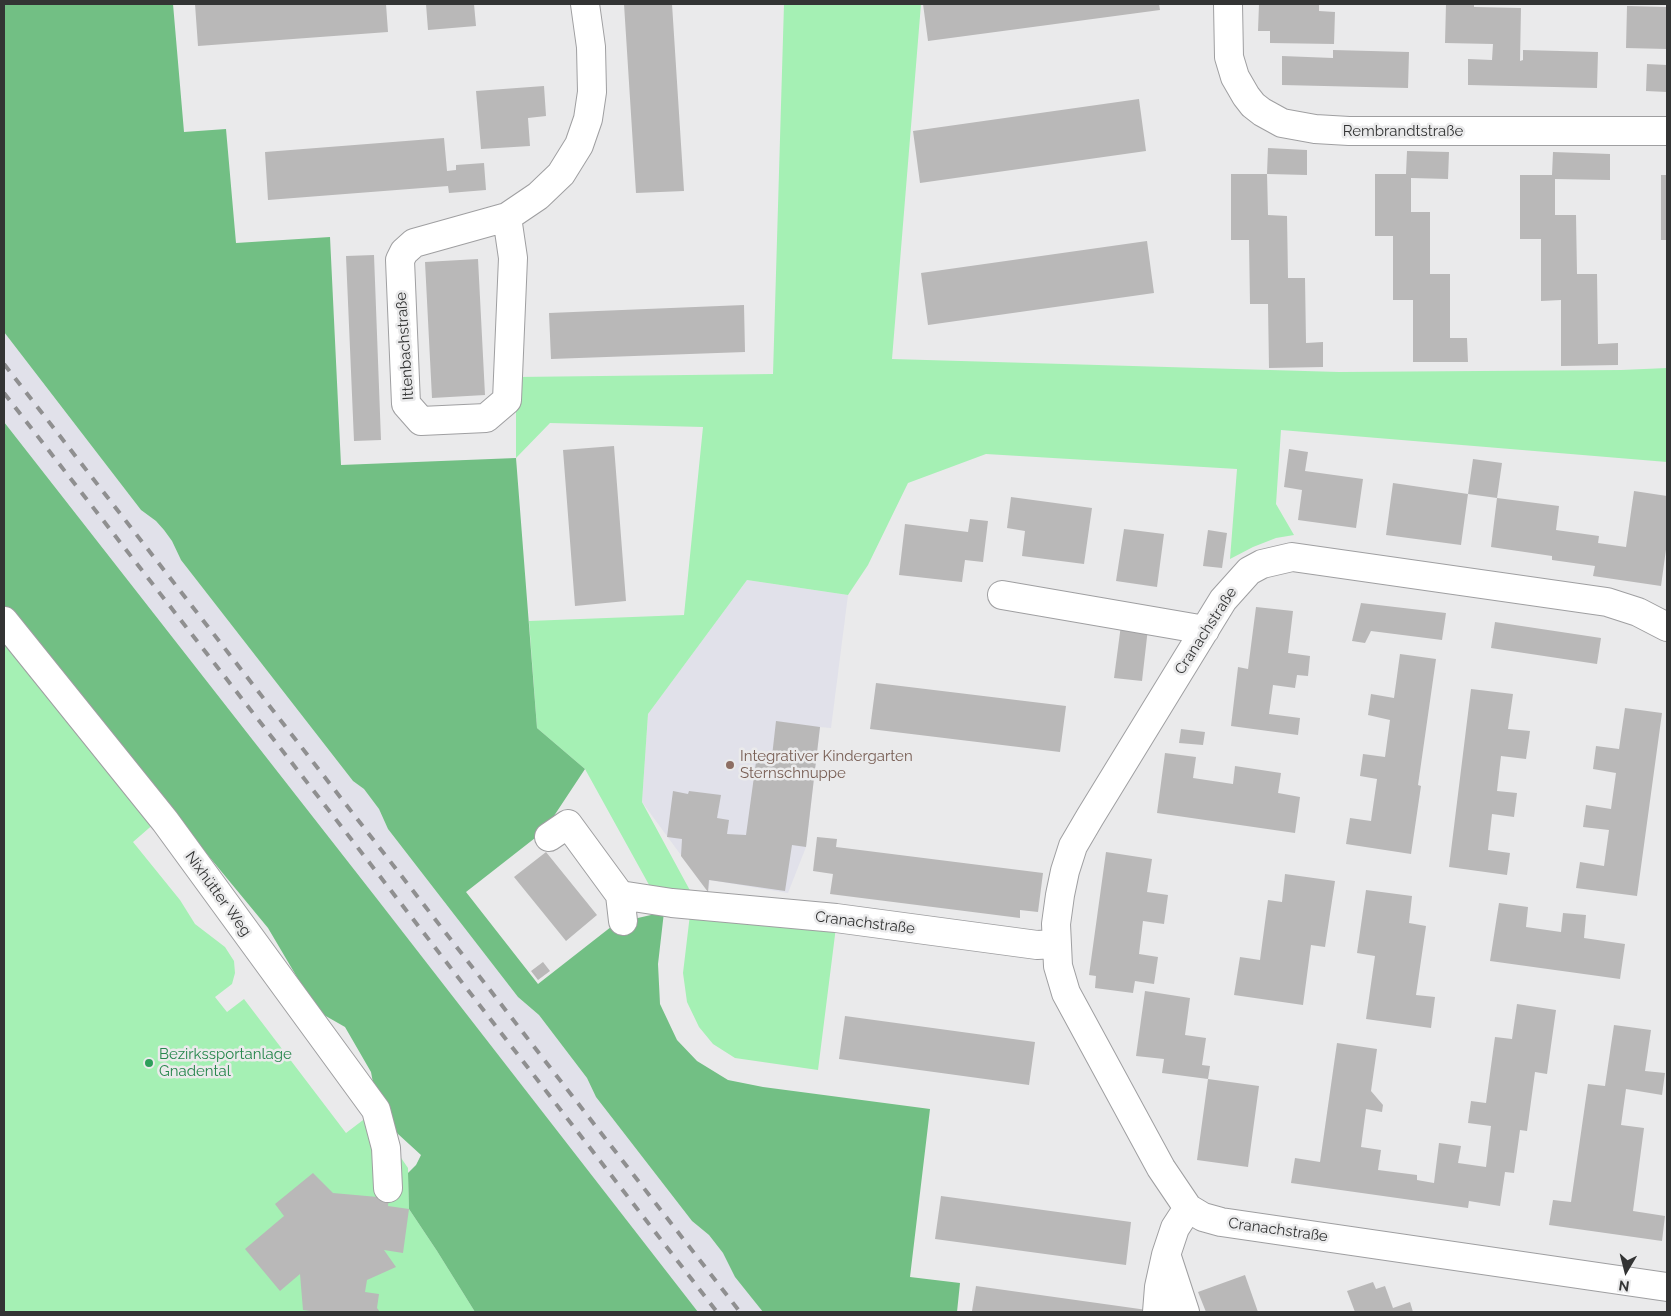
<!DOCTYPE html>
<html>
<head>
<meta charset="utf-8">
<style>
	body { margin:0 }
	#map { position:relative; width:1671px; height:1316px; overflow:hidden; background:#eaeaeb; font-family:Raleway,sans-serif }
	canvas { display:block }
	.frame { position:absolute; inset:0; border:5px solid #333434; pointer-events:none }
	.north { position:absolute; left:1601px; top:1246px; width:50px; height:50px; -webkit-text-stroke:4px #eaeaeb; paint-order:stroke; rotate:188deg; font-size:14px; font-weight:700; line-height:20px; text-align:center; color:#333434 }
	.north::after { content:''; display:block; margin:auto; width:18px; height:22px; background:#333434; clip-path:polygon(50% 0,100% 100%,50% 72%,0 100%) }
</style>
</head>
<body>
<div id="map">
<canvas width="1671" height="1316"></canvas>
<div class="frame"></div>
<div class="north">N</div>
</div>
<script>
const context = document.querySelector('canvas').getContext('2d');
context.lineJoin = 'round';
function fill(path, color) { context.fillStyle = color; context.fill(path, 'evenodd'); }
const shape = rows => new Path2D(rows.map(r => 'M' + r).join(''));
function strokePath(path, color, width, dash) { context.strokeStyle = color; context.lineWidth = width; context.lineCap = dash ? 'butt' : 'round'; context.setLineDash(dash || []); context.stroke(path); }
function write(font, color, halo, rows, align = 'center') {
  context.font = font + ' Raleway,sans-serif'; context.lineWidth = 5; context.setLineDash([]); context.textBaseline = 'middle'; context.strokeStyle = halo; context.fillStyle = color; for (const [text, x, y, turn = 0] of rows) {
    context.save(); context.translate(x, y); context.rotate((+turn || 0) * Math.PI / 180); context.textAlign = isNaN(turn) ? turn : align; if (halo) context.strokeText(text, 0, 0); context.fillText(text, 0, 0); context.restore();
  }
}
const built = shape([
	[4,332,141,510,156,521,164,530,172,541,181,560,353,781,364,789,379,809,388,829,518,997,539,1015,587,1078,596,1097,692,1221,709,1235,723,1253,735,1277,763,1312,698,1312,374,895,4,422],
	[747,580,848,595,831,728,820,727,806,847,788,893,710,880,708,892,642,802,648,714]
]);
const green = shape([
	[784,4,921,4,892,359,1339,372,1621,370,1667,368,1667,462,1281,430,1276,504,1294,535,1276,538,1253,547,1230,559,1237,469,986,454,908,483,868,565,848,595,747,580,648,714,642,802,693,896,664,912,585,769,537,728,529,621,684,615,703,427,550,423,516,458,516,377,773,374],
	[4,636,156,822,133,842,180,900,195,924,225,947,234,961,235,973,232,984,215,997,227,1012,244,999,346,1133,371,1114,408,1168,409,1209,437,1251,475,1312,4,1312],
	[691,906,836,927,818,1070,735,1058,713,1044,699,1027,687,1002,683,973]
]);
const forest = shape([
	[4,4,173,4,184,132,226,129,236,243,330,237,341,465,516,458,537,728,585,769,544,831,466,892,538,984,616,923,664,912,658,964,660,1004,677,1040,697,1061,728,1080,763,1087,930,1109,910,1277,960,1283,957,1312,763,1312,735,1277,723,1253,709,1235,692,1221,596,1097,587,1078,539,1015,518,997,388,829,379,809,364,789,353,781,181,560,172,541,164,530,156,521,141,510,4,332],
	[4,422,374,895,698,1312,475,1312,437,1251,409,1209,408,1173,416,1165,421,1155,398,1134,384,1118,377,1104,371,1072,345,1027,317,1011,268,928,4,608]
]);
const building = shape([
	[195,4,386,4,388,32,198,46],
	[426,4,474,4,476,26,428,30],
	[624,4,672,4,684,191,636,193],
	[923,4,1159,4,1160,10,928,41],
	[1259,4,1319,4,1319,11,1335,12,1334,44,1270,43,1270,31,1258,31],
	[1446,4,1474,4,1474,7,1521,8,1520,61,1523,60,1523,50,1598,52,1597,88,1468,85,1468,59,1492,60,1493,44,1445,43],
	[1627,6,1667,7,1667,49,1626,48],
	[1333,50,1409,52,1408,88,1282,85,1282,56,1333,58],
	[1647,64,1667,65,1667,92,1646,91],
	[544,86,546,116,528,118,530,146,481,149,476,91],
	[1139,99,1146,151,920,183,913,131],
	[444,138,447,171,456,170,456,165,484,163,486,190,449,193,448,186,268,200,265,152],
	[1268,148,1307,150,1307,175,1267,174,1268,215,1287,216,1288,278,1305,278,1306,343,1323,342,1323,367,1269,368,1268,304,1250,304,1249,240,1231,240,1231,174,1267,174],
	[1407,151,1449,152,1448,179,1411,178,1411,212,1430,212,1430,274,1450,274,1450,338,1467,338,1468,362,1413,362,1413,300,1393,300,1393,236,1375,236,1375,174,1406,174],
	[1553,152,1610,154,1610,180,1555,179,1555,215,1576,215,1577,274,1597,274,1598,344,1618,343,1618,365,1561,366,1561,300,1541,301,1541,239,1520,239,1520,175,1552,175],
	[1661,175,1667,175,1667,240,1661,240],
	[1147,241,1154,293,928,325,921,273],
	[374,255,381,440,354,441,346,256],
	[478,259,485,395,432,398,425,262],
	[744,305,745,352,551,359,549,313],
	[614,446,626,601,575,606,563,450],
	[1289,449,1308,452,1305,471,1363,479,1356,528,1298,520,1302,490,1284,487],
	[1473,459,1502,463,1497,498,1468,494],
	[1393,483,1468,494,1461,545,1386,535],
	[1634,491,1667,496,1667,542,1661,586,1593,576,1595,566,1552,560,1552,556,1491,547,1497,498,1559,506,1556,530,1599,536,1598,543,1626,547],
	[1011,497,1092,508,1084,564,1022,556,1025,531,1007,528],
	[970,519,988,521,983,562,965,560,962,582,899,575,905,524,968,532],
	[1124,529,1164,534,1157,587,1116,581],
	[1208,530,1227,533,1222,568,1203,566],
	[1361,603,1446,613,1442,640,1371,631,1365,643,1352,641],
	[1256,607,1293,611,1288,653,1310,656,1308,676,1297,675,1295,688,1273,685,1269,714,1300,718,1298,735,1231,726,1238,667,1248,669],
	[1495,622,1601,638,1597,664,1491,648],
	[1121,625,1148,628,1142,681,1114,678],
	[1400,654,1436,659,1418,785,1421,786,1411,854,1346,844,1350,818,1371,821,1377,779,1360,776,1363,754,1385,757,1390,720,1368,715,1371,694,1394,698],
	[876,683,1066,706,1060,752,870,729],
	[1471,689,1513,694,1508,729,1530,731,1526,759,1501,756,1497,791,1517,793,1514,817,1492,814,1488,850,1510,853,1507,875,1449,867],
	[1625,708,1662,713,1637,896,1576,888,1580,862,1604,866,1609,830,1583,827,1586,805,1611,809,1616,773,1593,769,1596,746,1619,749],
	[776,721,820,727,806,847,792,845,785,891,709,880,708,892,681,856,682,839,667,837,673,791,688,794,689,791,721,795,717,818,729,820,727,834,746,835,756,762,771,765],
	[1181,729,1205,732,1203,745,1179,743],
	[1165,753,1196,757,1193,778,1233,784,1235,766,1281,773,1278,793,1300,797,1295,833,1157,813],
	[817,837,837,839,836,847,1043,873,1038,912,1020,910,1020,918,830,894,833,874,813,871],
	[546,852,597,915,566,941,514,877],
	[1106,852,1152,859,1147,892,1168,895,1164,924,1143,921,1139,954,1158,957,1154,984,1135,981,1133,993,1095,988,1096,976,1089,975],
	[1285,874,1335,881,1325,947,1311,945,1303,1005,1234,995,1240,957,1260,960,1268,900,1282,902],
	[1366,890,1412,896,1409,923,1426,926,1416,995,1435,997,1431,1028,1366,1019,1375,956,1357,953],
	[1499,903,1528,907,1526,927,1561,932,1563,913,1586,915,1584,938,1625,944,1620,979,1490,961],
	[543,962,550,971,538,980,531,971],
	[1145,991,1190,998,1185,1035,1206,1038,1202,1065,1210,1066,1208,1079,1259,1086,1248,1167,1197,1160,1208,1079,1162,1073,1164,1059,1136,1056],
	[1517,1004,1556,1010,1547,1074,1535,1072,1527,1131,1520,1130,1514,1173,1505,1172,1500,1206,1469,1201,1468,1208,1291,1183,1295,1158,1320,1162,1337,1043,1377,1049,1371,1091,1383,1105,1382,1112,1366,1109,1361,1147,1381,1150,1378,1170,1417,1175,1417,1180,1434,1183,1439,1143,1461,1146,1458,1163,1486,1167,1491,1126,1468,1123,1471,1101,1486,1103,1495,1037,1512,1039],
	[845,1016,1035,1042,1029,1085,839,1059],
	[1614,1025,1651,1030,1645,1071,1665,1073,1662,1095,1626,1089,1621,1125,1644,1128,1633,1211,1665,1216,1662,1241,1549,1225,1553,1200,1571,1202,1588,1084,1605,1086],
	[313,1173,333,1193,389,1198,388,1206,409,1209,403,1253,384,1250,396,1267,367,1280,365,1292,379,1294,377,1308,380,1312,317,1312,303,1310,300,1274,280,1291,245,1249,284,1216,275,1204],
	[941,1196,1131,1222,1126,1265,935,1239],
	[1245,1275,1258,1312,1206,1312,1198,1292],
	[1373,1282,1376,1289,1385,1286,1393,1308,1410,1302,1413,1312,1355,1312,1347,1291],
	[976,1286,1147,1310,1146,1312,972,1311]
]);
const minor = shape([
	[1228,4,1229,57,1235,77,1246,96,1253,105,1262,112,1282,123,1315,129,1349,131,1667,131],
	[507,217,513,258,507,400,486,418,421,421,406,404,400,260,404,252,414,243,507,217,538,196,561,174,579,145,588,119,592,92,591,47,585,4],
	[1002,595,1205,630],
	[4,621,165,821,376,1110,386,1148,388,1188],
	[1667,627,1638,612,1607,602,1292,557,1262,564,1249,571,1223,600,1090,817,1073,846,1065,871,1060,895,1056,924,1058,966,1066,993,1161,1168,1188,1208,1203,1217,1221,1222,1667,1287],
	[549,837,568,824,620,895,672,903,836,918,1037,945,1056,944],
	[620,895,623,921],
	[1167,1257,1185,1312],
	[1157,1312,1159,1287,1166,1255,1175,1228,1188,1208]
]);
const rail = shape([
	[4,364,740,1312],
	[4,393,341,826,717,1312]
]);
const markers = [
	[730,765,5,"#8d6e63"],
	[149,1063,5,"#2e9e5b"]
];
const streetNames = [
	["Rembrandtstraße",1403,131],
	["Ittenbachstraße",405,346,-94],
	["Cranachstraße",1206,631,-57],
	["Nixhütter Weg",218,894,54],
	["Cranachstraße",865,923,7],
	["Cranachstraße",1278,1230,8]
];
const educationNames = [
	["Integrativer Kindergarten",740,756],
	["Sternschnuppe",740,773]
];
const leisureNames = [
	["Bezirkssportanlage",159,1054],
	["Gnadental",159,1071]
];
fill(built, '#e1e1ea');
fill(green, '#a5f0b4');
fill(forest, '#72bf84');
fill(building, '#b9b8b8');
strokePath(minor, '#9f9fa1', 30);
strokePath(minor, '#fff', 28);
strokePath(rail, '#8f8f90', 4, [9, 9]);
for (const [x, y, r, color] of markers) { const dot = new Path2D(); dot.arc(x, y, r, 0, 2 * Math.PI); context.fillStyle = color; context.fill(dot); strokePath(dot, '#eaeaeb', 2); }
write('15px', '#333434', '#eaeaeb', streetNames);
write('15px', '#785e54', '#eaeaeb', educationNames, 'left');
write('15px', '#27864d', '#eaeaeb', leisureNames, 'left');
</script>
</body>
</html>
